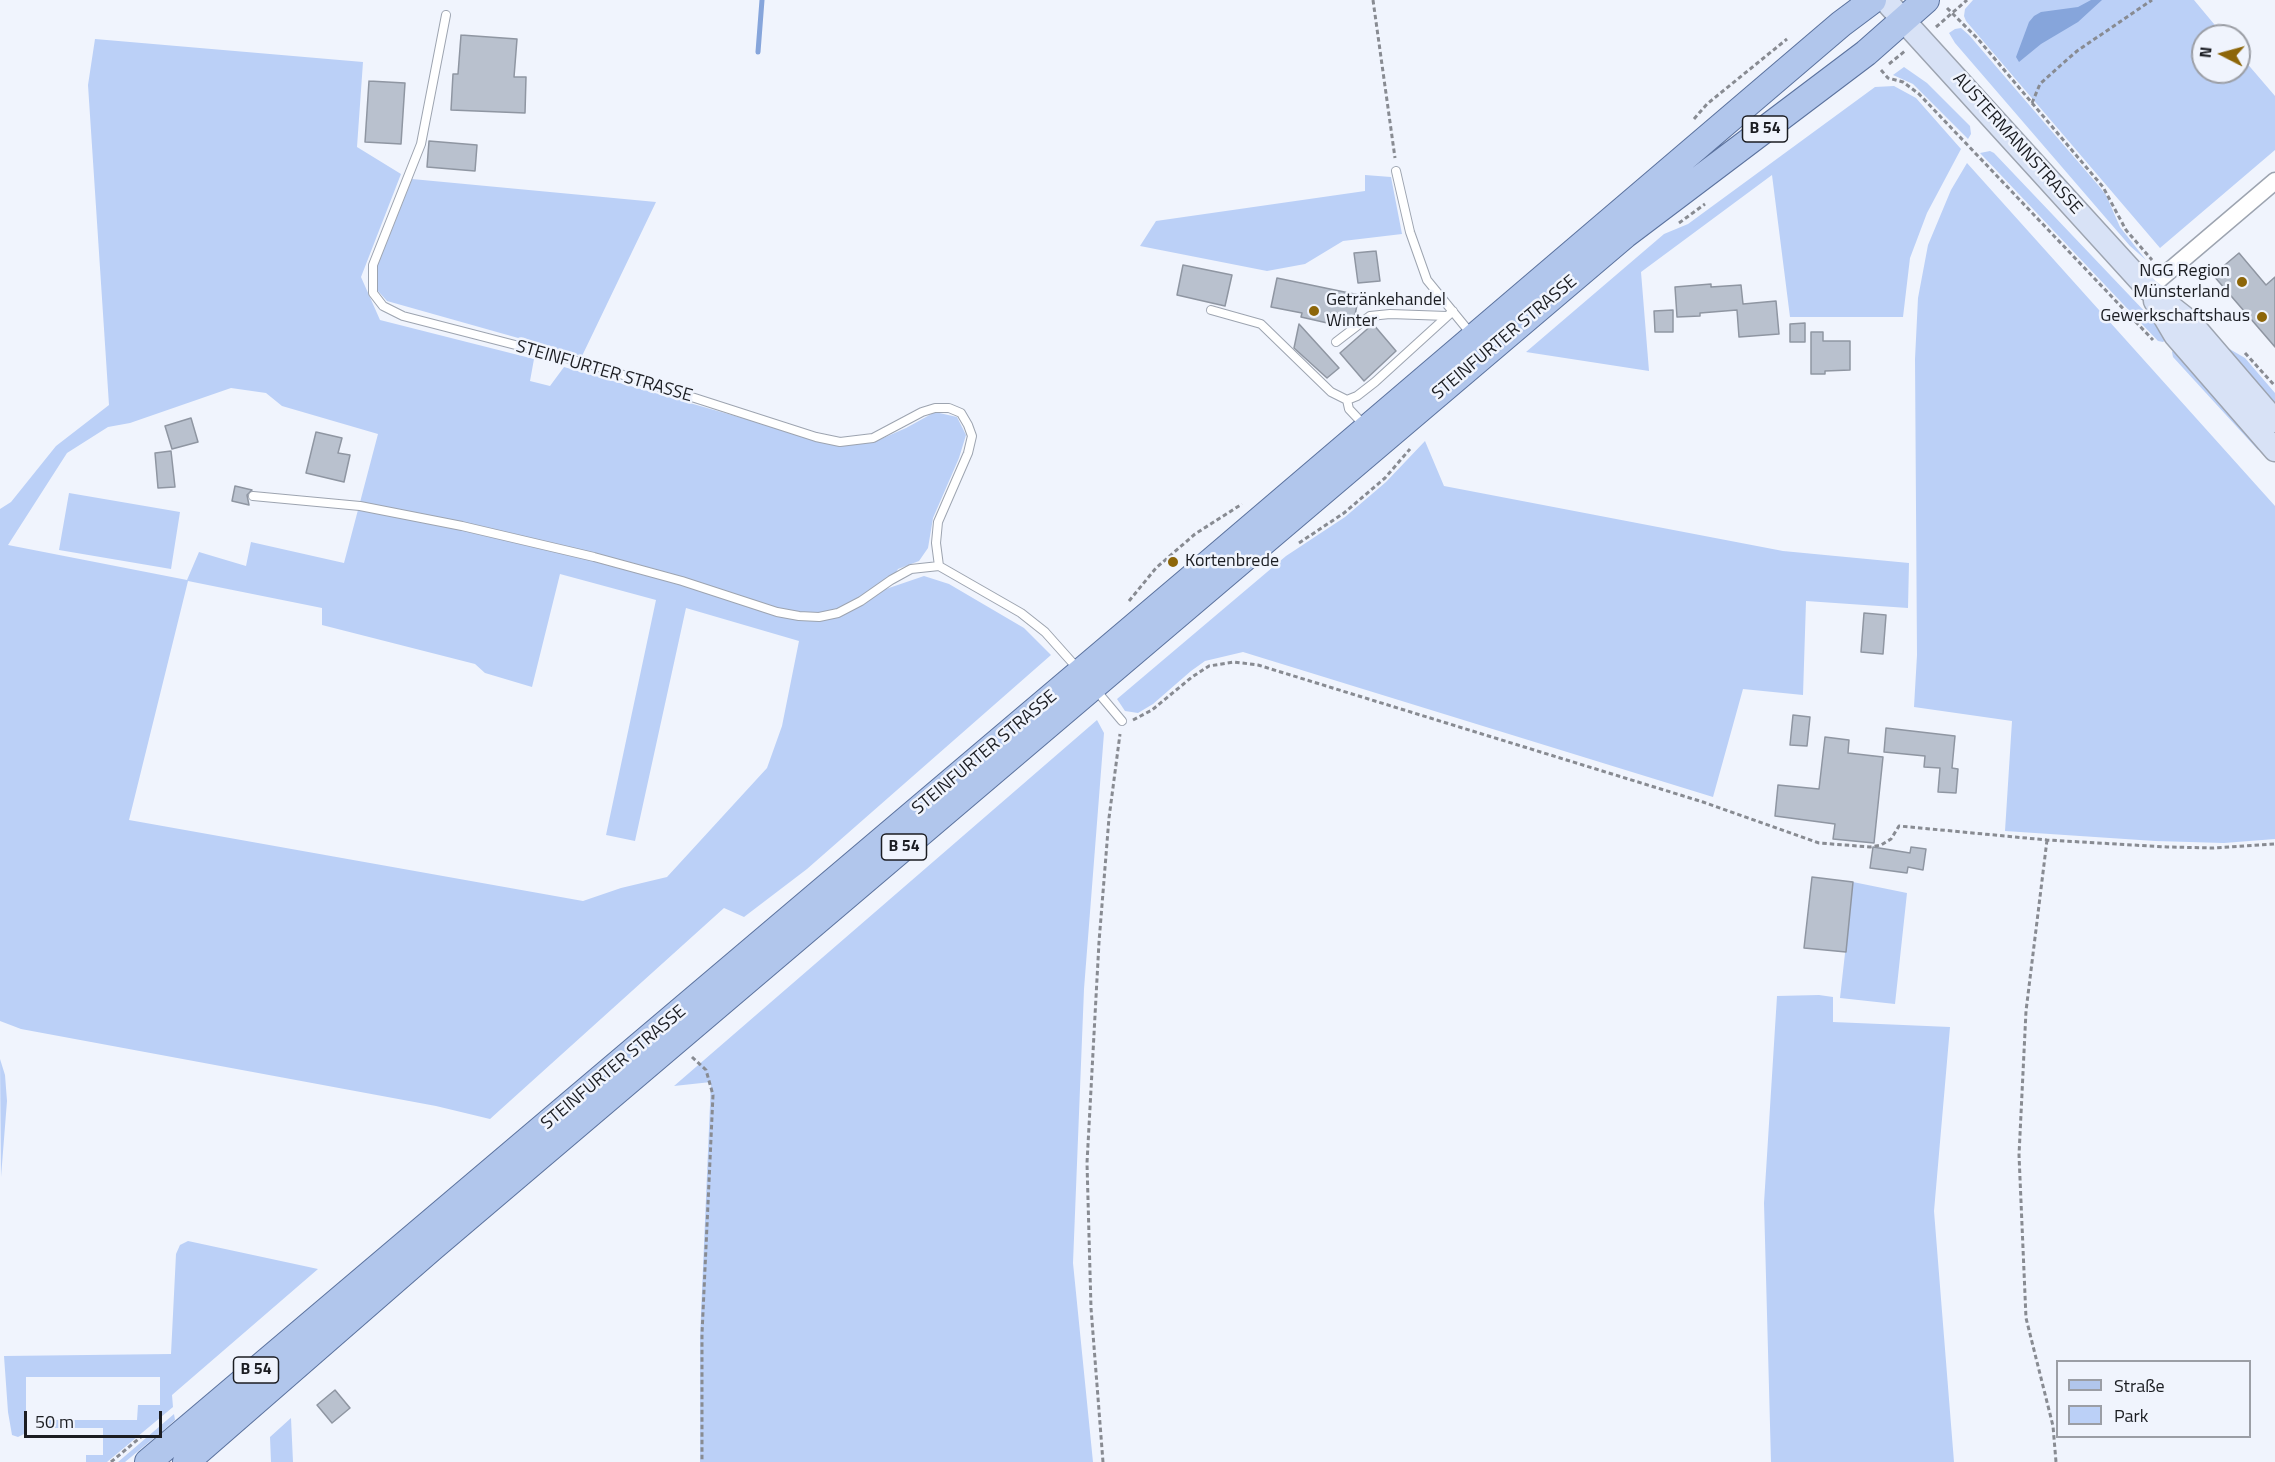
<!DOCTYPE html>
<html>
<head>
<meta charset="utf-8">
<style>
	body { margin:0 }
	#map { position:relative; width:2275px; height:1462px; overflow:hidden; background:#f0f4fd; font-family:"Titillium Web",sans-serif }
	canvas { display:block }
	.legend { position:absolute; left:2056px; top:1360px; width:195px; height:78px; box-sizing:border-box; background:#f0f4fd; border:2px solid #9b9ea5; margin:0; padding:8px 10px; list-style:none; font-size:18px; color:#1b1d22 }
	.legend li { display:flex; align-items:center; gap:12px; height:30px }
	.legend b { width:30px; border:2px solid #9b9ea5 }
	.north { position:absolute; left:2191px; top:24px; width:60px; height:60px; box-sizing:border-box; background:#f0f4fd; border:2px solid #9b9ea5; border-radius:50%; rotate:276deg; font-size:16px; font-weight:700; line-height:24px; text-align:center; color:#1b1d22 }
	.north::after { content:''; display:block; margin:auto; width:21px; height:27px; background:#8d6609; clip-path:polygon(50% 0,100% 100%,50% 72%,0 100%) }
	.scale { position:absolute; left:24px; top:1411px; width:138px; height:27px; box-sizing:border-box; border:3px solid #1b1d22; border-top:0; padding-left:8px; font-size:18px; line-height:21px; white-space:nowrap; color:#1b1d22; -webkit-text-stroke:4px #f0f4fd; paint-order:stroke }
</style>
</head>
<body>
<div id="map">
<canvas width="2275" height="1462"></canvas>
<ul class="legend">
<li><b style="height:8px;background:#b1c6ec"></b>Straße</li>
<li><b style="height:16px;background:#bbd0f7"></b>Park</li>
</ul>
<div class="north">N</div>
<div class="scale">50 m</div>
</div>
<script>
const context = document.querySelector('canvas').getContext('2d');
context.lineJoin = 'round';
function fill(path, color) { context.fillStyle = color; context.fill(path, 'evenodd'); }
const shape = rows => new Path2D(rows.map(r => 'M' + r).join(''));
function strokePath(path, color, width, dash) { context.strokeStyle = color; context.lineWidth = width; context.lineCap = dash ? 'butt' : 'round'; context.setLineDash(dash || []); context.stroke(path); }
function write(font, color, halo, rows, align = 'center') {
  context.font = font + ' "Titillium Web",sans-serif'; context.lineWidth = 5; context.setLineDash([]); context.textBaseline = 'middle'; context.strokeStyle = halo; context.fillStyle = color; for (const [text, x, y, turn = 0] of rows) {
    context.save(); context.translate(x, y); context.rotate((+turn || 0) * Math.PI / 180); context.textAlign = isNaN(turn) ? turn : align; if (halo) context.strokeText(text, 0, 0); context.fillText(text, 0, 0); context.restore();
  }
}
const green = shape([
	[1973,0,2194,0,2224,36,2203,36,2203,72,2239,72,2239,54,2275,96,2275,150,2160,248,1966,21,1964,16,1965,9],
	[1961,28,1969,35,2098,185,2106,195,2120,227,2146,260,2130,246,1955,43,1949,33,1955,29],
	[95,39,363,62,357,147,401,174,361,277,380,320,534,359,530,381,550,386,564,367,840,446,874,442,906,428,935,412,957,417,966,435,959,458,933,518,928,548,919,561,898,569,886,589,924,576,949,584,1024,628,1051,655,807,869,744,917,724,908,490,1119,436,1106,21,1029,0,1021,0,509,11,502,56,446,109,405,88,85],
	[231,388,266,393,282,406,378,434,344,563,251,542,246,566,199,552,187,580,8,545,67,453,108,427,130,423],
	[560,574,656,600,606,835,635,841,686,608,799,641,782,726,767,768,667,877,621,888,583,901,129,820,188,581,322,608,322,625,475,664,485,673,532,687],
	[1904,67,1927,83,1970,126,1971,134,1968,139,1913,84,1893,75],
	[1894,86,1916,98,1961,149,1927,213,1910,258,1903,317,1790,317,1772,175,1641,272,1649,371,1526,352,1664,234,1688,224,1875,87],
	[1990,151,1994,153,2169,337,2167,339,2163,342,2158,341,1980,153],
	[1967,163,2275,506,2275,839,2224,843,2155,841,2005,831,2012,721,1914,707,1917,655,1915,359,1918,298,1928,245,1951,190],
	[1365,175,1391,177,1402,234,1343,241,1305,264,1267,271,1140,246,1156,221,1365,191],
	[412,179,656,202,582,356,387,301,378,291,376,269],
	[2221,344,2245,358,2275,393,2275,414],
	[2174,349,2260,448,2258,450,2173,357,2172,352],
	[1425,441,1444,486,1783,551,1909,563,1908,608,1806,601,1803,695,1743,689,1713,797,1243,652,1205,661,1191,671,1153,704,1138,713,1125,711,1117,699,1286,556,1345,517,1386,482],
	[69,493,180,512,171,569,59,550],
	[1097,720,1104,733,1084,989,1073,1263,1093,1462,700,1462,700,1337,711,1082,674,1086],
	[1853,882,1907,893,1895,1004,1840,998],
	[1819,995,1833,997,1833,1022,1950,1027,1934,1211,1954,1462,1771,1462,1764,1203,1777,996],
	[0,1059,5,1075,7,1101,1,1177],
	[188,1241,318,1269,172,1395,173,1407,107,1462,86,1462,86,1455,103,1455,103,1428,42,1428,42,1420,137,1420,138,1405,160,1405,160,1377,26,1377,26,1433,18,1437,12,1435,8,1412,4,1356,171,1354,176,1254,180,1245],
	[174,1414,175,1420,166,1428,125,1462,118,1462],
	[291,1418,293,1462,271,1462,270,1437]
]);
const water = shape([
	[2091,0,2102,0,2078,22,2041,44,2019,62,2016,57,2029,22,2034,16,2041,12,2078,7]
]);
const stream = shape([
	[758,52,762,0]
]);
const building = shape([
	[461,35,517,39,514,77,526,77,525,113,451,110,453,74,458,74,461,35],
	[369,81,405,83,401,144,365,142,369,81],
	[429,141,477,145,475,171,427,167,429,141],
	[1376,251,1380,281,1358,283,1354,253,1376,251],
	[2239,253,2266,285,2275,277,2275,347,2213,275,2239,253],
	[1183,265,1232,275,1225,306,1177,295,1183,265],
	[1277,278,1359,295,1354,320,1345,327,1301,317,1302,313,1271,307,1277,278],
	[1711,284,1711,287,1741,285,1743,304,1776,301,1779,334,1739,337,1737,310,1700,313,1700,316,1677,317,1675,287,1711,284],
	[1673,310,1673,332,1655,332,1654,311,1673,310],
	[1805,323,1805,342,1790,342,1790,324,1805,323],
	[1299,324,1339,368,1327,378,1294,348,1299,324],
	[1373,324,1396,351,1364,381,1340,353,1373,324],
	[1811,332,1823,332,1823,341,1850,341,1850,370,1825,371,1825,374,1811,374,1811,332],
	[191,418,198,442,172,449,165,426,191,418],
	[316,432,342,438,338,453,350,455,344,482,306,473,316,432],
	[171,451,175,487,158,488,155,453,171,451],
	[235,486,252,490,247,495,249,505,232,501,235,486],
	[1864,613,1886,615,1883,654,1861,652,1864,613],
	[1793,715,1810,717,1807,746,1790,745,1793,715],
	[1886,728,1955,736,1952,768,1958,769,1956,793,1938,792,1940,768,1924,767,1925,756,1884,752,1886,728],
	[1825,737,1849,740,1848,753,1883,757,1874,843,1833,839,1835,824,1775,816,1778,785,1819,789,1825,737],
	[1873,847,1910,853,1911,847,1926,849,1923,870,1908,867,1907,873,1870,868,1873,847],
	[1812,877,1853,882,1846,952,1804,948,1812,877],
	[335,1390,350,1408,332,1423,317,1405,335,1390]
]);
const path = shape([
	[1373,0,1395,158],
	[1947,8,1978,39,2103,187,2126,230,2152,260],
	[1936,27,1967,0],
	[1889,64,1905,51],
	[1881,70,1888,78,1903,82,1919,94,2153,340],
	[2032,103,2040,84,2061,65,2077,51,2152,0],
	[1694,119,1707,104,1787,39],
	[1679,223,1705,204],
	[2245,353,2275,386],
	[1299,543,1344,513,1385,478,1410,449],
	[1129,601,1156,568,1195,534,1242,504],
	[1133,720,1152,710,1192,677,1209,666,1234,662,1258,665,1703,802,1819,843,1870,847,1881,845,1891,839,1899,826,2047,840,2167,847,2214,848,2275,844],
	[2047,840,2026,1011,2019,1155,2026,1318,2053,1426,2056,1462],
	[692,1057,706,1070,713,1095,702,1334,702,1462],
	[111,1462,142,1436],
	[1103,1462,1091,1308,1087,1163,1099,942,1109,818,1120,734]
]);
const service = shape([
	[446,15,421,144,373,265,373,293,383,306,403,316,589,364,816,437,840,442,873,438,922,412,935,408,949,408,961,413,968,425,972,436,968,453,938,522,936,543,939,566],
	[1396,171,1410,232,1427,280,1472,335],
	[1211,310,1261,324,1331,392,1347,400,1357,396,1375,382,1453,311],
	[1336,342,1370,316,1390,314,1447,316],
	[1347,400,1349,409,1365,426],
	[253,496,360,506,462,526,594,557,682,581,777,612,799,616,819,617,838,613,861,601,891,580,911,569,939,566,1021,613,1045,632,1078,669],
	[1095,689,1122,721]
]);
const minor = shape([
	[2148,289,2275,181]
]);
const secondary = shape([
	[1885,0,2148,289,2190,322,2275,421],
	[2155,301,2175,335,2275,450]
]);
const primary = shape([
	[148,1462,1188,581,1841,24,1873,0],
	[186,1462,432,1248,1625,235,1866,53,1926,0]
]);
const markers = [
	[2242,282,6,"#8d6609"],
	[1314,311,6,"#8d6609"],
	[2262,317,6,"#8d6609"],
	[1173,562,6,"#8d6609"]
];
const shields = [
	[1765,129,45],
	[904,847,45],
	[256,1370,45]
];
const shieldNames = [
	["B 54",1765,129],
	["B 54",904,847],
	["B 54",256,1370]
];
const streetNames = [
	["AUSTERMANNSTRASSE",2017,144,48],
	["STEINFURTER STRASSE",1505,338,-40],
	["STEINFURTER STRASSE",604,372,16],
	["STEINFURTER STRASSE",985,753,-40],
	["STEINFURTER STRASSE",614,1068,-40]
];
const poiNames = [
	["NGG Region",2230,272],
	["Münsterland",2230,293],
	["Getränkehandel",1326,301,"left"],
	["Winter",1326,322,"left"],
	["Gewerkschaftshaus",2250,317],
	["Kortenbrede",1185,562,"left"]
];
fill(green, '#bbd0f7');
fill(water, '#86a5db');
strokePath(stream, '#86a5db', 5);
fill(building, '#b9c1ce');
strokePath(building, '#8f96a2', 1.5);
strokePath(service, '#9da4b0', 10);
strokePath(minor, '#9da4b0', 19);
strokePath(secondary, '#9da4b0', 25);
strokePath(primary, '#5b729e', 28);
strokePath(path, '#888b92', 3, [4.5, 3]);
strokePath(service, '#fff', 8);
strokePath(minor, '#fff', 16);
strokePath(secondary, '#d8e2f6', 22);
strokePath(primary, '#b1c6ec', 26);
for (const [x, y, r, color] of markers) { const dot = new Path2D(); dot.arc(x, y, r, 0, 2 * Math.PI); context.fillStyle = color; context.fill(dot); strokePath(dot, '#f0f4fd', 2); }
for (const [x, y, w] of shields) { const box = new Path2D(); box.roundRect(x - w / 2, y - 13, w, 26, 4.5); context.fillStyle = '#f0f4fd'; context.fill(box); strokePath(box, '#1b1d22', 1.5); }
write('bold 16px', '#1b1d22', null, shieldNames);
write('18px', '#1b1d22', '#f0f4fd', streetNames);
write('18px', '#1b1d22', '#f0f4fd', poiNames, 'right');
</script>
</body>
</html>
